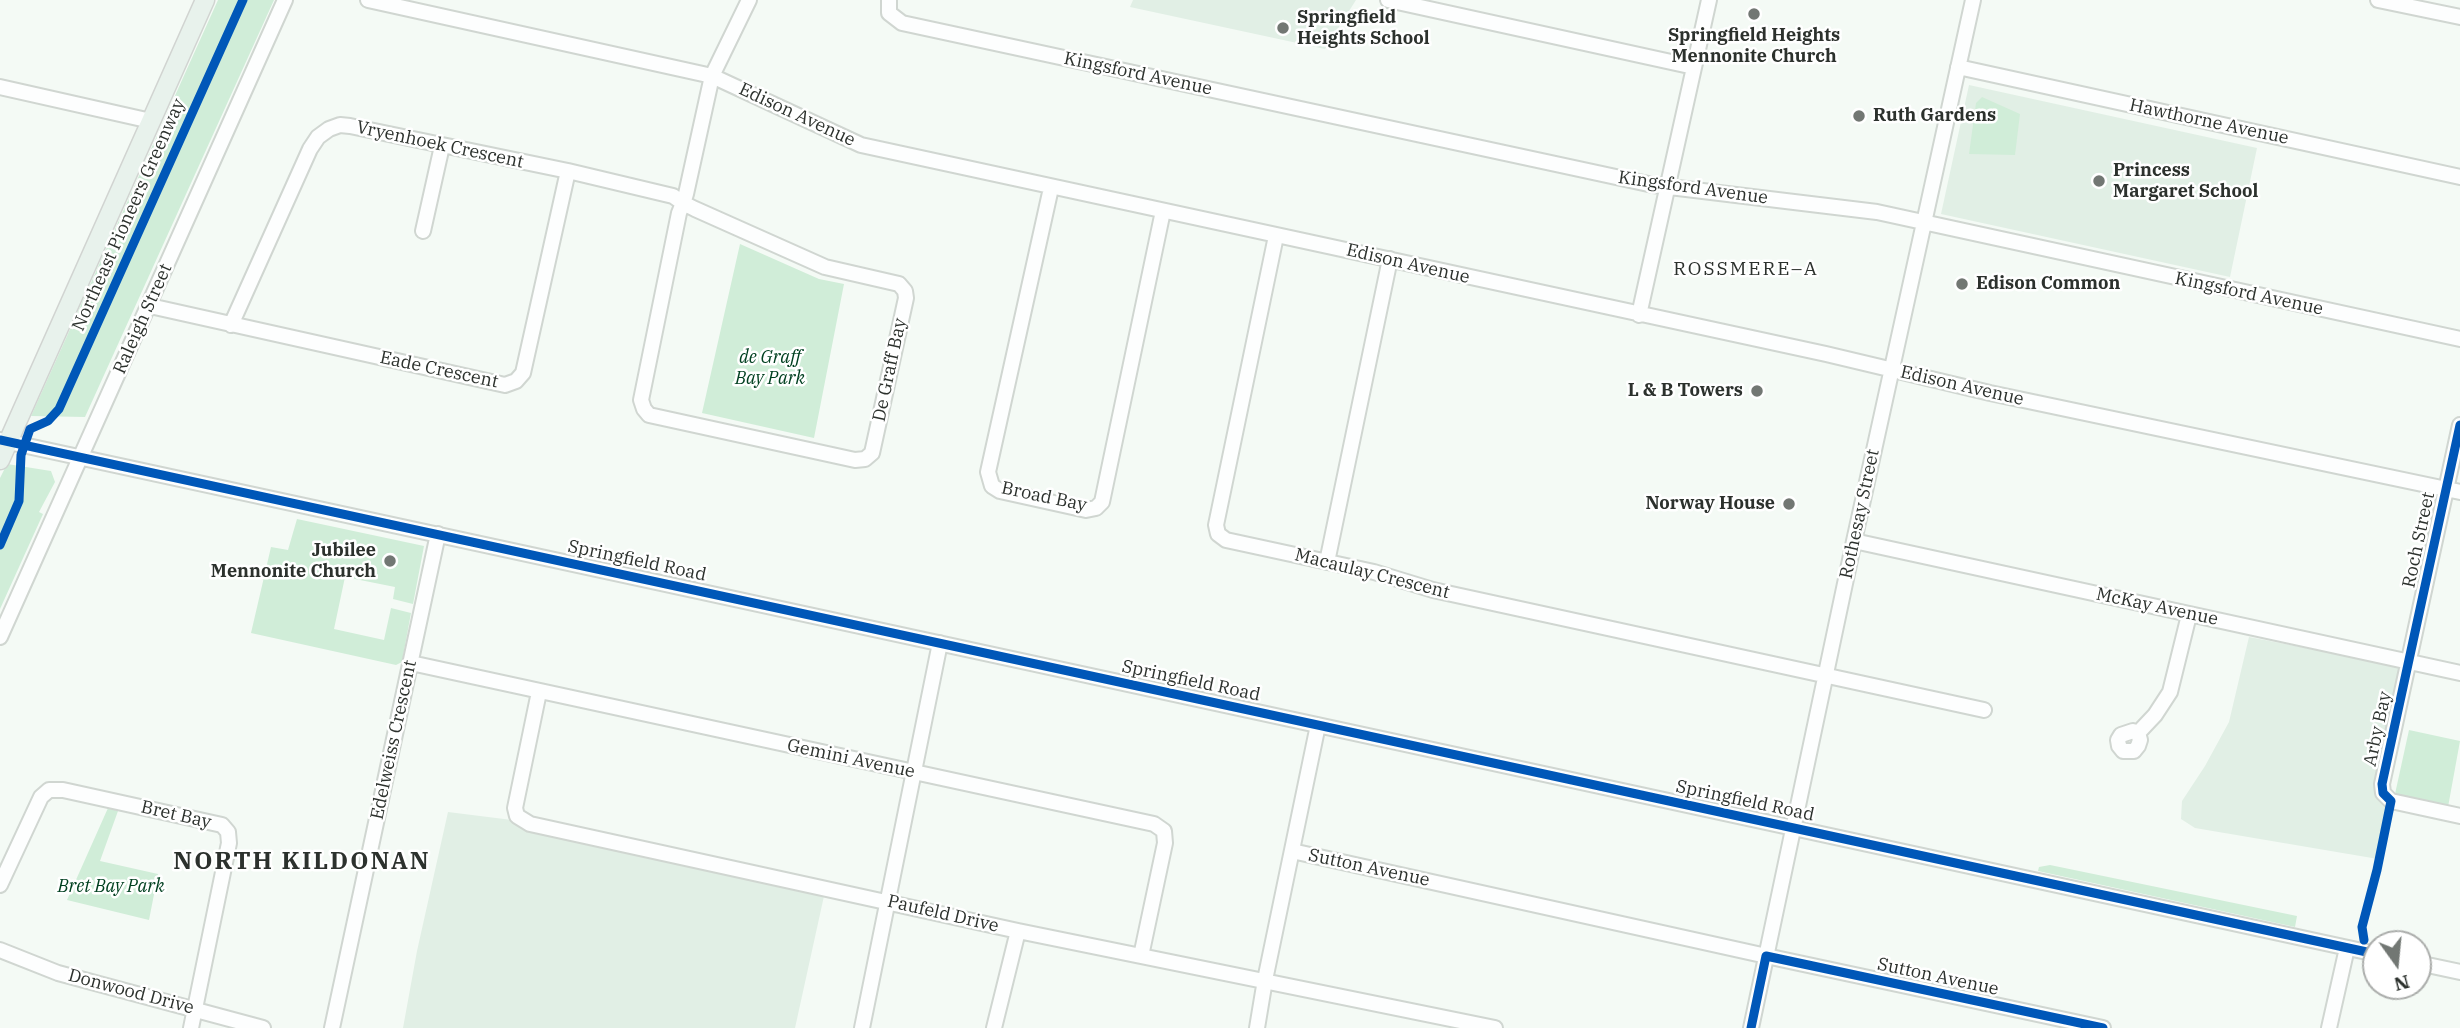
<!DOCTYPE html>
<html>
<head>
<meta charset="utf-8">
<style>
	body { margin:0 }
	#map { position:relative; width:2460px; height:1028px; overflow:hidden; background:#f4faf5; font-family:"IBM Plex Serif",serif }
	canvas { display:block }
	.north { position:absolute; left:2362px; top:930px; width:70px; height:70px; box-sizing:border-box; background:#fff; border:2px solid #abadab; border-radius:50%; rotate:165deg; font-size:19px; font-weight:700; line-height:28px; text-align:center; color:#2c312d }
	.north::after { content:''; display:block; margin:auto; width:24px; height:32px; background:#727773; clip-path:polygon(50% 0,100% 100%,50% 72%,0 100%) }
</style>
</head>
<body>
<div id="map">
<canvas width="2460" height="1028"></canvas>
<div class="north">N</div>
</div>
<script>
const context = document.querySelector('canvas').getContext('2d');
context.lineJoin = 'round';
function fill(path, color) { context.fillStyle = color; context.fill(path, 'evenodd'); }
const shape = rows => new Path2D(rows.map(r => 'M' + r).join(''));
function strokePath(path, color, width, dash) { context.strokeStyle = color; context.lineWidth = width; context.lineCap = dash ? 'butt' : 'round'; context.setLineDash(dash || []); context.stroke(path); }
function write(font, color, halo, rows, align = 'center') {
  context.font = font + ' "IBM Plex Serif",serif'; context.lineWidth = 5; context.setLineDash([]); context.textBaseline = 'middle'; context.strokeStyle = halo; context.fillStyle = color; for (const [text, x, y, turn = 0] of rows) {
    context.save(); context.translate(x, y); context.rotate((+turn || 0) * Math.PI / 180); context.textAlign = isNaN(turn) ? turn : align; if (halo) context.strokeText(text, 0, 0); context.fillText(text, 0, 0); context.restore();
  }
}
const built = shape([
	[1133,0,1356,0,1325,49,1130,7],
	[1969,85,2257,148,2230,277,1941,214],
	[2249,637,2404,667,2379,790,2389,806,2378,859,2195,828,2181,819,2182,801,2205,766,2229,722],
	[448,812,512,820,524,830,824,896,795,1028,403,1028,417,951]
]);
const green = shape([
	[218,0,274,0,85,417,31,416],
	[1982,97,2020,114,2015,155,1969,154,1976,103],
	[740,244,819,279,844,284,814,438,702,413],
	[7,464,51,471,55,482,39,512,43,514,0,609,0,478],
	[297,519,424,546,413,604,393,599,395,587,345,577,334,629,384,640,391,608,411,613,402,662,396,665,251,633,271,547,288,550],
	[2409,730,2460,741,2448,807,2395,794],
	[108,808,118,811,100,861,158,874,149,920,67,900],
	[2050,865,2297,916,2295,927,2038,871,2039,867]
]);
const minor = shape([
	[368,0,712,76,861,145,1826,354,1990,393,2460,492],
	[889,0,889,13,902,23,1653,185,1877,212,2460,339],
	[1388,0,1694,67],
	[2378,0,2460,17],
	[1958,67,2460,177],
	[0,87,151,121],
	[1051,188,988,472,992,486,1000,491,1086,510,1096,508,1102,502,1163,211],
	[423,231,442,146],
	[1276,236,1216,525,1218,534,1226,540,1374,572,1433,590,1984,710],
	[150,306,505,385,516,381,523,373,568,171],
	[1639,315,1709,0],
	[231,325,310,149,318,137,329,129,340,125,350,126,568,171,673,196,683,203,695,209,825,267,899,284,905,291,906,298,872,453,865,459,855,460,649,415,644,409,641,400,679,213,683,203,686,194,712,76,749,0],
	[2460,425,2382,784,2383,793,2391,801,2460,816],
	[0,440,2376,954],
	[1854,541,2460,673],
	[1327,562,1390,259],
	[0,637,285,0],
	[411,663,1154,824,1164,831,1165,843,1141,956],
	[539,692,515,808,517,816,530,824,1018,931,1495,1028],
	[2138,733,2133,731,2121,735,2118,740,2119,746,2123,751,2134,751,2138,746,2140,740,2138,733,2155,715,2170,692,2189,615],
	[1292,851,1780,959,2103,1028],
	[0,885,41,797,49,790,63,790,222,825,228,832,229,843,191,1028],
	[0,950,58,973,263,1028],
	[2418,963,2460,972],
	[332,1028,438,534],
	[862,1028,940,643],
	[994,1028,1018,931],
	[1257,1028,1265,980,1318,725],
	[1751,1028,1854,541,1973,0],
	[2329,1028,2347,948]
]);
const major = shape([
	[0,460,205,0]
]);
const cycleway = shape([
	[0,440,2376,954],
	[0,545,19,501,21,455,30,429,48,421,59,409,243,0],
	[2364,940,2362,927,2377,870,2391,801,2383,793,2382,784,2460,425],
	[1751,1028,1766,956,2103,1028]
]);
const markers = [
	[1754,14,7,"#727773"],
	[1283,28,7,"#727773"],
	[1859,116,7,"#727773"],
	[2099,181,7,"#727773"],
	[1962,284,7,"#727773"],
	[1757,391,7,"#727773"],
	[1789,504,7,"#727773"],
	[390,561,7,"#727773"]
];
const poiNames = [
	["Springfield",1297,18],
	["Heights School",1297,39],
	["Springfield Heights",1754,36,"center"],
	["Mennonite Church",1754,57,"center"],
	["Ruth Gardens",1873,116],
	["Princess",2113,171],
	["Margaret School",2113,192],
	["Edison Common",1976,284],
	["L & B Towers",1743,391,"right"],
	["Norway House",1775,504,"right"],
	["Jubilee",376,551,"right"],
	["Mennonite Church",376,572,"right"]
];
const streetNames = [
	["Kingsford Avenue",1138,74,12],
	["Edison Avenue",797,115,25],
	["Hawthorne Avenue",2209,122,12],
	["Vryenhoek Crescent",440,145,12],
	["Kingsford Avenue",1693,188,8],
	["Northeast Pioneers Greenway",129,215,-66],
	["Edison Avenue",1408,264,13],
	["Kingsford Avenue",2249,294,12],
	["Raleigh Street",143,319,-66],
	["Eade Crescent",439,370,12],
	["De Graff Bay",890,370,-78],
	["Edison Avenue",1962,386,13],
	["Broad Bay",1044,497,12],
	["Rothesay Street",1860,514,-78],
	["Roch Street",2419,540,-78],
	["Springfield Road",637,561,12],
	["Macaulay Crescent",1372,574,14],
	["McKay Avenue",2157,607,12],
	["Springfield Road",1191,681,12],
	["Arby Bay",2378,729,-78],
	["Edelweiss Crescent",394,740,-78],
	["Gemini Avenue",851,759,12],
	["Springfield Road",1745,801,12],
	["Bret Bay",176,815,13],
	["Sutton Avenue",1369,868,12],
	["Paufeld Drive",943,914,13],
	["Sutton Avenue",1938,977,12],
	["Donwood Drive",131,992,15]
];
const parkNames = [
	["de Graff",770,358],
	["Bay Park",770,379],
	["Bret Bay Park",111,887]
];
const neighbourhoodNames = [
	["ROSSMERE–A",1746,270]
];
const districtNames = [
	["NORTH KILDONAN",302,862]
];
fill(built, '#e1efe5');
fill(green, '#d0edd8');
strokePath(minor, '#d0d6d1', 18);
strokePath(major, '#d1d4d1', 21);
strokePath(minor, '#fdfefe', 14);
strokePath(major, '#e8f2ec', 18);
strokePath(cycleway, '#0057b8', 9);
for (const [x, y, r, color] of markers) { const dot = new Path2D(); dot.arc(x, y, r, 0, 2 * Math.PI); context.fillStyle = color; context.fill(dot); strokePath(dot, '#fff', 2.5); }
write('bold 18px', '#2c312d', '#fff', poiNames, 'left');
write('18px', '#2c312d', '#fff', streetNames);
write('italic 18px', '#014020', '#fff', parkNames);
context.letterSpacing = '2px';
write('19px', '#2c312d', '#fff', neighbourhoodNames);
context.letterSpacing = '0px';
context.letterSpacing = '2px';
write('bold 24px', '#2c312d', '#fff', districtNames);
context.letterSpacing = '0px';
</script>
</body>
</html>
